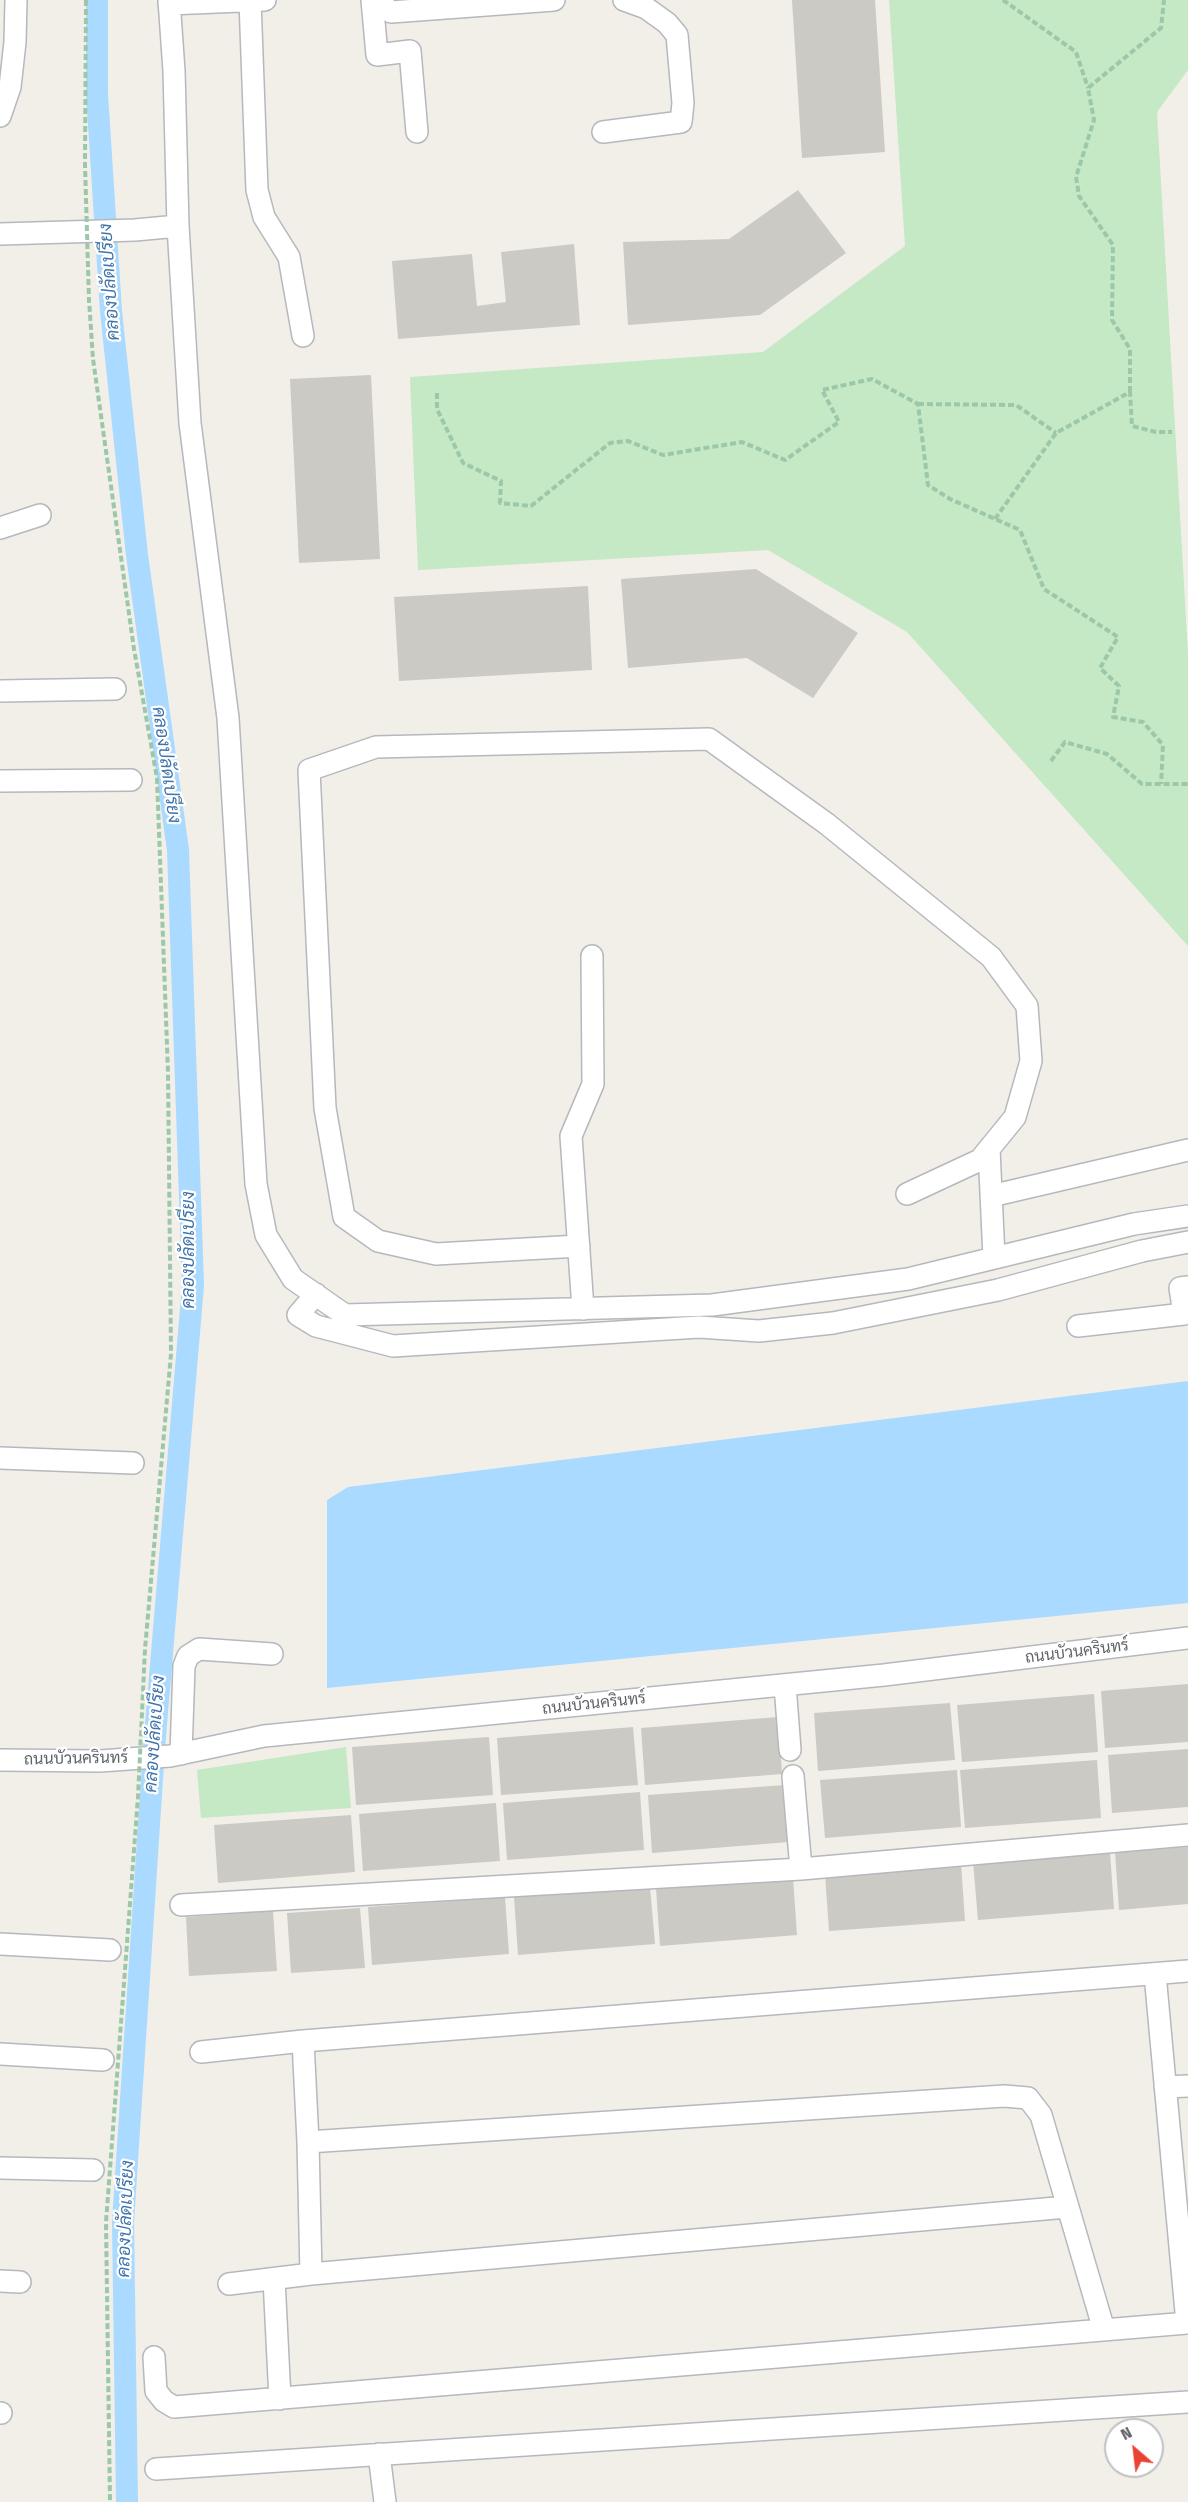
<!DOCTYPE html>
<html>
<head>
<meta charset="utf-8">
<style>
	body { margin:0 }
	#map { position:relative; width:1188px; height:2502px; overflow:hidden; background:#f1efe8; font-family:"Fira Sans Condensed",sans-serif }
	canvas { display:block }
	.north { position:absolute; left:1104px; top:2418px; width:60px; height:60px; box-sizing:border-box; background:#fff; border:2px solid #bfc1c3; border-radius:50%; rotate:332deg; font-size:16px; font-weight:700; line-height:24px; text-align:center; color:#5f6368 }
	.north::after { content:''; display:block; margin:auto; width:21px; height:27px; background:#ea4335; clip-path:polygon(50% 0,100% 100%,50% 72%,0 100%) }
</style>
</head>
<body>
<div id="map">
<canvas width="1188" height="2502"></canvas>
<div class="north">N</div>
</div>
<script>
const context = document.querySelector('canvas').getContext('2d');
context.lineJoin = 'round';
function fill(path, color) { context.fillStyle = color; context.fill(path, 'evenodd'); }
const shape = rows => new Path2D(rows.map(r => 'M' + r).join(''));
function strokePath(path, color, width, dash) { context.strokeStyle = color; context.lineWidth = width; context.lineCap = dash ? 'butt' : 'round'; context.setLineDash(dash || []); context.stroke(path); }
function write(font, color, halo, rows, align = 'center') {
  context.font = font + ' "Fira Sans Condensed",Sarabun,sans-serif'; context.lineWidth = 4.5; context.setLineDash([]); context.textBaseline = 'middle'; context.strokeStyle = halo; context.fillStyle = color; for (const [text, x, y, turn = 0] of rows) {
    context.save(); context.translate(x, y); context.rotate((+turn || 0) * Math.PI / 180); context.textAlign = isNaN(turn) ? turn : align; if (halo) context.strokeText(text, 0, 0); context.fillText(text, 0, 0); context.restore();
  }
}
const green = shape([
	[889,0,1188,0,1188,70,1157,112,1188,655,1188,946,907,632,768,550,418,570,410,377,763,352,905,246],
	[346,1747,351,1808,201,1818,197,1770]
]);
const water = shape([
	[1188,1381,1188,1603,327,1688,327,1500,348,1487]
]);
const canal = shape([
	[97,0,97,94,111,311,137,555,178,850,193,1285,154,1748,123,2222,127,2502]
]);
const building = shape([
	[792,0,875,0,885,152,802,158],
	[798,190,846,253,760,315,628,325,623,242,729,239],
	[574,244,580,325,398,339,392,261,472,254,477,306,506,302,501,252],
	[371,375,380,559,299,563,290,379],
	[756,569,858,633,813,698,747,658,628,668,621,579],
	[588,586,592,670,399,681,394,597],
	[1188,1684,1188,1742,1105,1748,1101,1691],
	[1094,1694,1098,1752,962,1762,957,1705],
	[950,1703,955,1760,818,1771,814,1713],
	[778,1717,782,1774,645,1785,641,1728],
	[633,1727,638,1785,501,1795,497,1738],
	[489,1737,493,1795,356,1805,352,1747],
	[1188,1749,1188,1807,1112,1813,1108,1755],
	[1097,1760,1101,1818,965,1828,960,1770],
	[957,1770,961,1827,825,1838,820,1780],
	[785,1785,789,1842,652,1853,648,1795],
	[640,1792,644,1850,507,1860,503,1803],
	[496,1803,500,1861,363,1871,359,1814],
	[351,1815,355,1872,218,1883,214,1825],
	[1188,1847,1188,1904,1119,1910,1115,1852],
	[1110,1852,1114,1909,978,1920,973,1862],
	[961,1863,965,1921,829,1931,825,1874],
	[793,1878,797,1935,660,1946,656,1888],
	[650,1887,655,1944,518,1955,514,1897],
	[505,1897,509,1954,372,1965,368,1907],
	[360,1908,365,1968,291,1973,287,1913],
	[273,1911,277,1971,189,1976,186,1917]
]);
const path = shape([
	[1003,0,1076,52,1088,88],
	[1130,392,1130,349,1112,320,1113,245,1079,196,1076,177,1094,120,1088,88,1161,28,1164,0],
	[437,393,437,409,463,463,501,481,500,503,531,506,610,443,628,441,663,455,742,442,785,460,839,422,822,390,872,379,918,404,928,485,950,499,1020,530,1044,589,1118,637,1100,668,1119,686,1113,717,1143,722,1163,745,1161,784],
	[918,404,1016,405,1056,433],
	[995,519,1056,433,1130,392,1132,426,1156,432,1172,432],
	[1051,761,1065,742,1107,754,1142,784,1188,784]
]);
const minor = shape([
	[169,0,174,71,178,226,190,423,228,718,256,1184,266,1235,293,1279,345,1315,712,1305,908,1279,1134,1224,1188,1216],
	[372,0,377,55,410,51,417,132],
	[376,0,391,12,554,0],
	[250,1,257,190,264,217,289,257,303,336],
	[169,4,265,0],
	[0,116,10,87,15,42,16,0],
	[603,132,681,122,683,103,677,35,667,23,646,8,624,0],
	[0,234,135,230,178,226],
	[0,528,40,515],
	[0,691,115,689],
	[0,781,131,780],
	[989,1149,994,1258],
	[991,1196,1188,1150],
	[579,1246,436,1254,378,1241,344,1217,325,1108,309,770,376,747,709,739,827,824,991,957,1027,1006,1031,1061,1015,1117,980,1160,907,1194],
	[316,1294,298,1315,316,1326,393,1346,699,1327,759,1331,833,1323,998,1290,1142,1251,1188,1242],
	[583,1309,571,1136,593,1084,592,956],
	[1078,1326,1184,1314,1180,1288,1188,1287],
	[0,1458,133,1463],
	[785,1685,790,1750],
	[181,1754,184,1666,188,1656,199,1649,272,1654],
	[0,1760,100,1761,170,1756,264,1736,884,1675,1188,1638],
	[793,1776,801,1869],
	[181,1905,801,1869,1188,1835],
	[0,1944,110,1950],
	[1155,1974,1187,2323],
	[303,2041,308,2142,311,2274],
	[201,2052,303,2041,1188,1971],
	[0,2054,103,2060],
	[1165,2087,1188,2086],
	[308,2142,1004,2096,1028,2098,1041,2115,1104,2330],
	[0,2168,93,2170],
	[274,2279,280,2399],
	[0,2281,20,2282],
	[229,2284,311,2274,1067,2207],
	[154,2357,156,2391,164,2401,174,2407,1188,2323],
	[0,2413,1,2413],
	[379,2454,385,2502],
	[156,2469,1188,2402]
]);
const pathBridge = shape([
	[86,0,85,165,89,300,93,359,134,649,157,778,168,1072,171,1354,145,1649,138,1797,106,2222,110,2502]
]);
const streetNames = [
	["ถนนบัวนครินทร์",1077,1652,-7],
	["ถนนบัวนครินทร์",594,1704,-6],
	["ถนนบัวนครินทร์",76,1759,-1]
];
const waterNames = [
	["คลองปลัดเปรียง",110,282,-94],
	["คลองปลัดเปรียง",166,765,82],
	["คลองปลัดเปรียง",189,1250,-90],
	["คลองปลัดเปรียง",155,1734,-86],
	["คลองปลัดเปรียง",126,2219,-88]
];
fill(green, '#c5e8c5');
fill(water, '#aadaff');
strokePath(canal, '#aadaff', 22);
fill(building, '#cccac5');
strokePath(minor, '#b5b8bc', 24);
strokePath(path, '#9cc7a9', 4, [6, 3]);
strokePath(minor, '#fff', 21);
strokePath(pathBridge, '#9cc7a9', 4, [6, 3]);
write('16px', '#5f6368', '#fff', streetNames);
write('italic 18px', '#4174aa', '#fff', waterNames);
</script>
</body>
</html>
